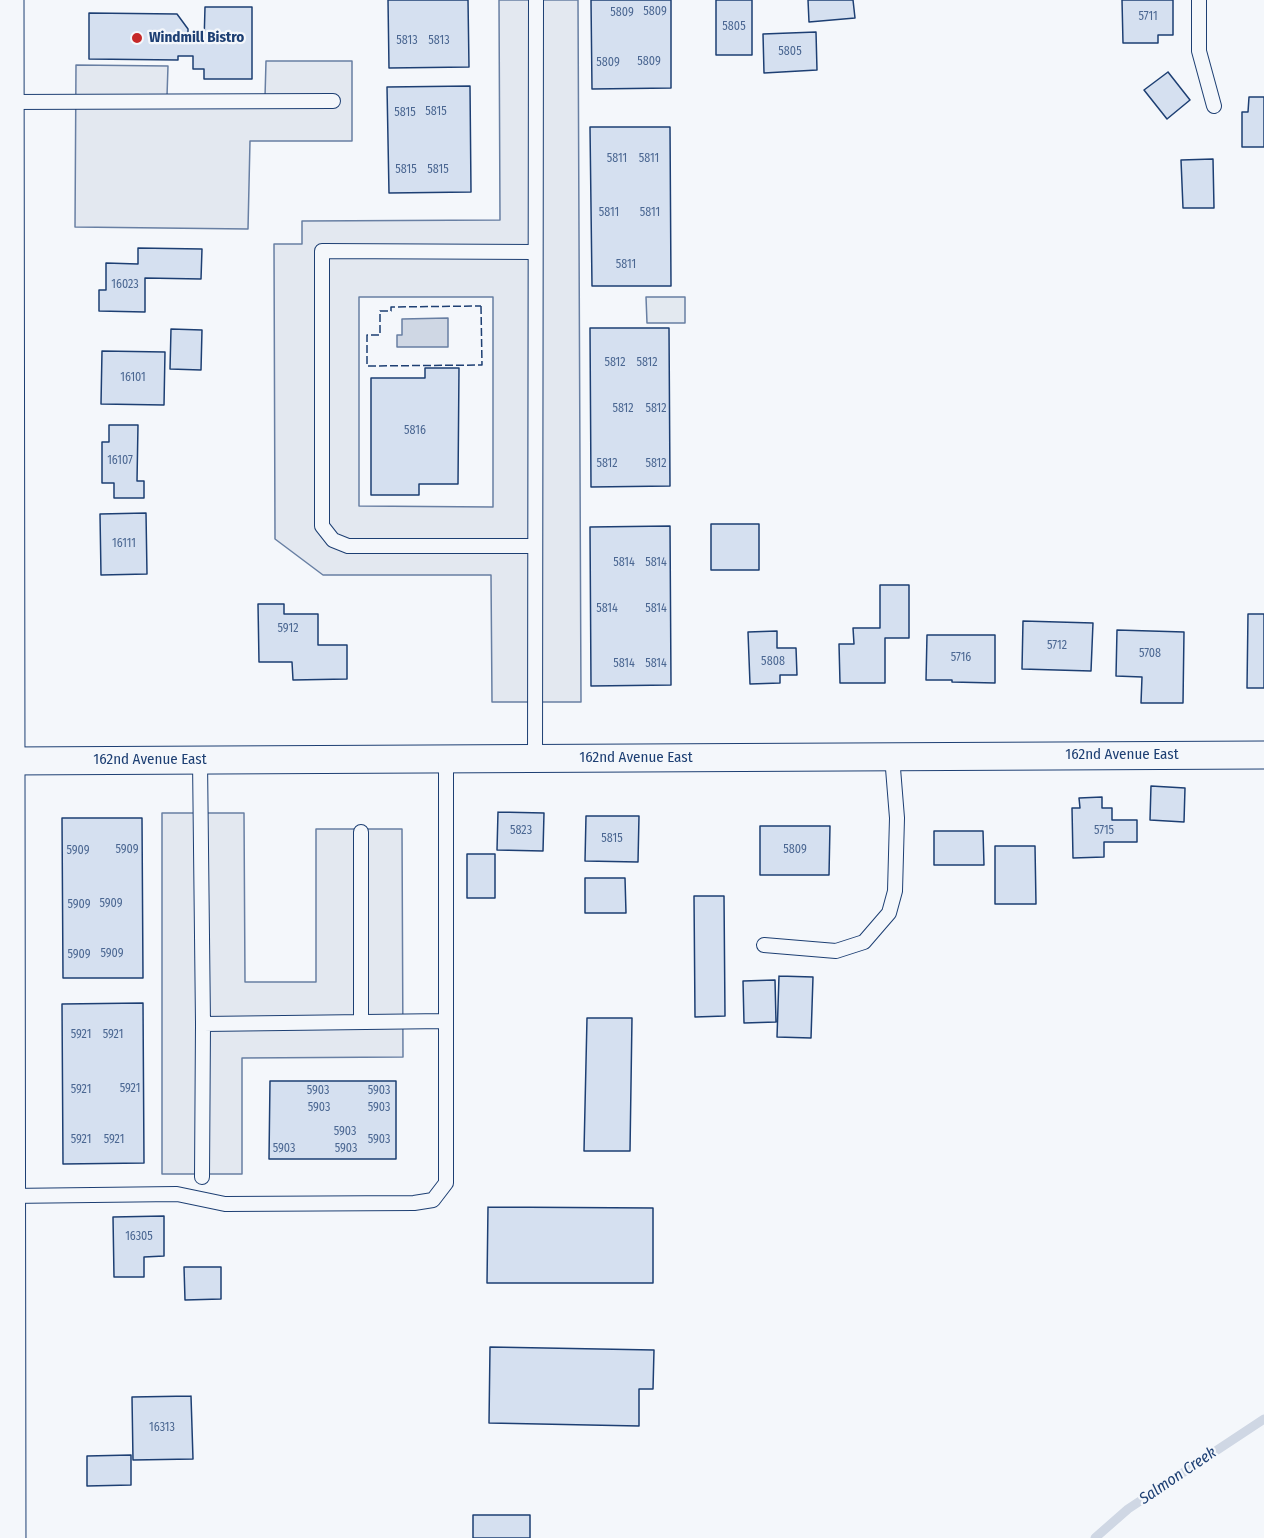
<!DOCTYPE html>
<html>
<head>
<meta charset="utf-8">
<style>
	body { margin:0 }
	canvas { display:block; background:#f4f7fb }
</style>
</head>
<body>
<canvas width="1264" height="1538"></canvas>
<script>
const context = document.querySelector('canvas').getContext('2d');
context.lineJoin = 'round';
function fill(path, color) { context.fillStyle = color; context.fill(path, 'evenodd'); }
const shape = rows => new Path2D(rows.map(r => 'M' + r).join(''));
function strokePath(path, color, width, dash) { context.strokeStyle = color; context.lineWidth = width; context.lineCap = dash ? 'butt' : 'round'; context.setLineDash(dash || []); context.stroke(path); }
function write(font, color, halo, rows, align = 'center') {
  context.font = font + ' "Fira Sans Condensed",sans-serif'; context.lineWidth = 4.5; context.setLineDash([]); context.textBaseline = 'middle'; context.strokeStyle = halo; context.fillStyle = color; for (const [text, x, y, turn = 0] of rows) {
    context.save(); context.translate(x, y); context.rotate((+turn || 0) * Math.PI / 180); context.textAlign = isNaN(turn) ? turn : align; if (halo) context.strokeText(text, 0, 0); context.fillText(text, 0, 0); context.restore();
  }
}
const green = shape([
	[646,297,685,297,685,323,647,323,646,297]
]);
const parking = shape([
	[499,0,578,0,581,702,492,702,491,575,323,575,275,539,274,244,302,244,302,221,500,220,499,0],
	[359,297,493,297,493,507,359,506,359,297],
	[266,61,352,61,352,141,250,141,248,229,75,227,76,65,168,66,167,96,265,97,266,61],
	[162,813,244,813,245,982,316,982,316,829,402,829,403,1057,242,1058,242,1174,162,1174,162,813]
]);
const water = shape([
	[448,318,448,347,397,347,397,335,402,335,402,319,448,318]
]);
const stream = shape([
	[1095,1538,1128,1509,1264,1419]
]);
const building = shape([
	[388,0,468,0,469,67,389,68,388,0],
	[591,0,671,0,671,88,592,89,591,0],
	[716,0,752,0,752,55,716,55,716,0],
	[808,0,853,0,855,18,809,22,808,0],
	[1122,0,1173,0,1173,35,1158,35,1158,43,1123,43,1122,0],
	[205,7,252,7,252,79,204,79,204,69,193,69,193,56,178,56,178,60,89,59,89,13,177,14,188,29,188,43,204,43,205,7],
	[816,32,817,70,764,73,763,34,816,32],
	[1168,72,1190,100,1167,119,1144,90,1168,72],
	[470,86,471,192,389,193,387,87,470,86],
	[1249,97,1264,97,1264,147,1242,147,1242,112,1248,112,1249,97],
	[590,127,670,127,671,286,592,286,590,127],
	[1213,159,1214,208,1183,208,1181,160,1213,159],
	[138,248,202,249,201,279,145,278,145,312,99,311,99,290,106,290,106,263,138,264,138,248],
	[590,328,669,328,670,486,591,487,590,328],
	[171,329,202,330,201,370,170,369,171,329],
	[102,351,165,352,164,405,101,404,102,351],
	[425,368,459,368,458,484,419,484,419,495,371,495,371,378,425,378,425,368],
	[109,425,138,425,137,481,144,481,144,498,114,498,114,483,102,483,102,442,109,442,109,425],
	[146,513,147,574,101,575,100,514,146,513],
	[711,524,759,524,759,570,711,570,711,524],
	[670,526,671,685,591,686,590,527,670,526],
	[880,585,909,585,909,638,885,638,885,683,840,683,839,644,854,644,853,628,880,628,880,585],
	[258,604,284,604,284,614,318,614,318,645,347,645,347,679,293,680,292,662,259,662,258,604],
	[1248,614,1264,614,1264,688,1247,688,1248,614],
	[1023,621,1093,623,1091,671,1022,669,1023,621],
	[1117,630,1184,632,1183,703,1141,703,1142,677,1116,676,1117,630],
	[777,631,777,648,796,648,797,675,780,675,780,683,750,684,748,632,777,631],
	[927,635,995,635,995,683,952,682,952,680,926,680,927,635],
	[1151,786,1185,788,1184,822,1150,820,1151,786],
	[1102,797,1102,808,1112,808,1112,820,1137,820,1137,842,1104,842,1104,857,1073,858,1072,808,1080,808,1079,798,1102,797],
	[498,812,544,813,543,851,497,850,498,812],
	[586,816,639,816,638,862,585,861,586,816],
	[62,818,142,818,143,978,63,978,62,818],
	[760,826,830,826,829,875,760,875,760,826],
	[934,831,983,831,984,865,934,865,934,831],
	[995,846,1035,846,1036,904,995,904,995,846],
	[467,854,495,854,495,898,467,898,467,854],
	[585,878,625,878,626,913,585,913,585,878],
	[694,896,724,896,725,1016,695,1017,694,896],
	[779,976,813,977,811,1038,777,1037,779,976],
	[775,980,776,1022,744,1023,743,981,775,980],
	[143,1003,144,1163,63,1164,62,1004,143,1003],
	[587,1018,632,1018,630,1151,584,1151,587,1018],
	[270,1081,396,1081,396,1159,269,1159,270,1081],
	[488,1207,653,1208,653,1283,487,1283,488,1207],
	[164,1216,164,1256,144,1257,144,1277,114,1277,113,1217,164,1216],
	[184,1267,221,1267,221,1299,185,1300,184,1267],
	[490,1347,654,1350,653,1389,639,1389,639,1426,489,1423,490,1347],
	[191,1396,193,1459,133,1460,132,1397,191,1396],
	[131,1455,131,1485,87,1486,87,1456,131,1455],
	[473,1515,530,1515,530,1538,473,1538,473,1515]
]);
const lane = shape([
	[1199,0,1199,51,1214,106],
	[7,102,333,101],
	[535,546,348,546,333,540,322,526,322,251,535,252],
	[535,759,536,0],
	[200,760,203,1024,202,1177],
	[361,832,361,1022],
	[764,945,836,951,864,942,889,913,895,891,897,818,892,756],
	[203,1024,446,1021],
	[8,1196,177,1194,225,1204,414,1203,433,1200,446,1183,446,759]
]);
const street = shape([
	[7,761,1264,755]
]);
const secondary = shape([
	[7,0,9,1538]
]);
const fence = shape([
	[481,306,482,365,367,366,367,335,380,335,380,311,391,311,391,307,481,306]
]);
const markers = [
	[137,38,6,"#c62828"]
];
const numberNames = [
	["5809",655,12],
	["5809",622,13],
	["5711",1148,17],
	["5805",734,27],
	["5813",407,41],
	["5813",439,41],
	["5805",790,52],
	["5809",649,62],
	["5809",608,63],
	["5815",436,112],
	["5815",405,113],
	["5811",617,159],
	["5811",649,159],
	["5815",406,170],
	["5815",438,170],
	["5811",609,213],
	["5811",650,213],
	["5811",626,265],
	["16023",125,285],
	["5812",615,363],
	["5812",647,363],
	["16101",133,378],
	["5812",623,409],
	["5812",656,409],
	["5816",415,431],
	["16107",120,461],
	["5812",607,464],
	["5812",656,464],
	["16111",124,544],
	["5814",624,563],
	["5814",656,563],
	["5814",607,609],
	["5814",656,609],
	["5912",288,629],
	["5712",1057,646],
	["5708",1150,654],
	["5716",961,658],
	["5808",773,662],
	["5814",624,664],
	["5814",656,664],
	["5823",521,831],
	["5715",1104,831],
	["5815",612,839],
	["5909",127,850],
	["5809",795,850],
	["5909",78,851],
	["5909",111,904],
	["5909",79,905],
	["5909",112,954],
	["5909",79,955],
	["5921",81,1035],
	["5921",113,1035],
	["5921",130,1089],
	["5921",81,1090],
	["5903",318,1091],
	["5903",379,1091],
	["5903",319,1108],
	["5903",379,1108],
	["5903",345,1132],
	["5921",81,1140],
	["5921",114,1140],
	["5903",379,1140],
	["5903",284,1149],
	["5903",346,1149],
	["16305",139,1237],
	["16313",162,1428]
];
const poiNames = [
	["Windmill Bistro",149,38]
];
const streetNames = [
	["162nd Avenue East",1122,755],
	["162nd Avenue East",636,758],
	["162nd Avenue East",150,760]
];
const waterNames = [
	["Salmon Creek",1178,1476,-34]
];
fill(green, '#e3e9f0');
strokePath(green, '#687fa3', 1.5);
fill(parking, '#e3e8f0');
strokePath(parking, '#687fa3', 1.5);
fill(water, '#cfd7e4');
strokePath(water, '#687fa3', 1.5);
strokePath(stream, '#cfd7e4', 9);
fill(building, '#d5e0f0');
strokePath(building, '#1d3f73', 1.5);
strokePath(lane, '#1d3f73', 16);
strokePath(street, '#1d3f73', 29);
strokePath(secondary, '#1d3f73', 35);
strokePath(lane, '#f4f7fb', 14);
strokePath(street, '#f4f7fb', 27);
strokePath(secondary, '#f4f7fb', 33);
strokePath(fence, '#1d3f73', 1.5, [8, 3]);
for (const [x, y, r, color] of markers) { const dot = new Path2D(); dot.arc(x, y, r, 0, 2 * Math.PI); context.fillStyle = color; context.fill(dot); strokePath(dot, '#f4f7fb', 2); }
write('12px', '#4b6792', null, numberNames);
write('bold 15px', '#1d3f73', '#f4f7fb', poiNames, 'left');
write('15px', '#1d3f73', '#f4f7fb', streetNames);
write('italic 16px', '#1d3f73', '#f4f7fb', waterNames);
</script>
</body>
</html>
